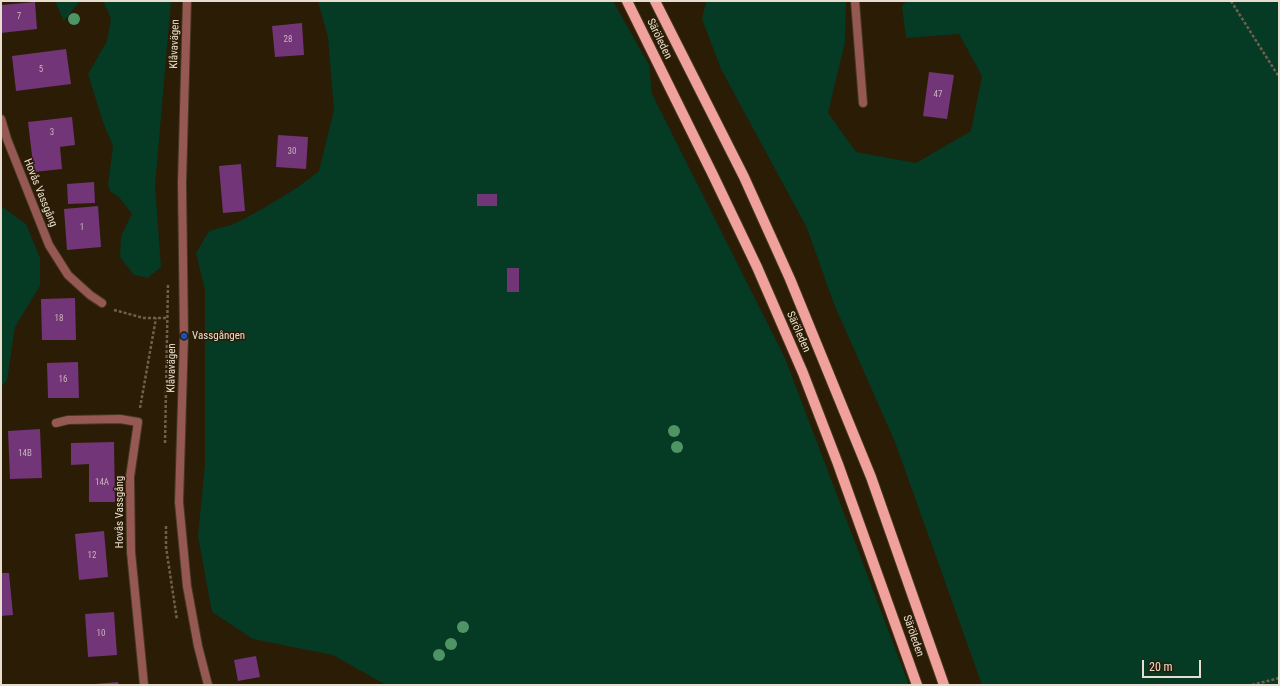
<!DOCTYPE html>
<html>
<head>
<meta charset="utf-8">
<style>
	body { margin:0 }
	#map { position:relative; width:1280px; height:686px; overflow:hidden; background:#2b1c05; font-family:"Roboto Condensed",sans-serif }
	canvas { display:block }
	.frame { position:absolute; inset:0; border:2px solid #e8ded0; pointer-events:none }
	.scale { position:absolute; left:1142px; top:660px; width:59px; height:18px; box-sizing:border-box; border:2px solid #e8ded0; border-top:0; padding-left:5px; font-size:12px; line-height:14px; white-space:nowrap; color:#e8ded0; -webkit-text-stroke:3px #2b1c05; paint-order:stroke }
</style>
</head>
<body>
<div id="map">
<canvas width="1280" height="686"></canvas>
<div class="frame"></div>
<div class="scale">20 m</div>
</div>
<script>
const context = document.querySelector('canvas').getContext('2d');
context.lineJoin = 'round';
function fill(path, color) { context.fillStyle = color; context.fill(path, 'evenodd'); }
const shape = rows => new Path2D(rows.map(r => 'M' + r).join(''));
function strokePath(path, color, width, dash) { context.strokeStyle = color; context.lineWidth = width; context.lineCap = dash ? 'butt' : 'round'; context.setLineDash(dash || []); context.stroke(path); }
function write(font, color, halo, rows, align = 'center') {
  context.font = font + ' "Roboto Condensed",sans-serif'; context.lineWidth = 3; context.setLineDash([]); context.textBaseline = 'middle'; context.strokeStyle = halo; context.fillStyle = color; for (const [text, x, y, turn = 0] of rows) {
    context.save(); context.translate(x, y); context.rotate((+turn || 0) * Math.PI / 180); context.textAlign = isNaN(turn) ? turn : align; if (halo) context.strokeText(text, 0, 0); context.fillText(text, 0, 0); context.restore();
  }
}
const green = shape([
	[55,1,80,1,64,21],
	[103,1,171,1,155,186,161,267,148,278,134,275,120,257,121,236,132,214,119,197,111,192,108,185,113,146,103,122,88,74,107,41,111,18],
	[318,1,613,1,649,65,652,94,785,358,909,685,386,685,333,655,253,639,212,612,198,536,205,464,205,290,196,253,209,231,234,224,264,208,298,187,319,171,334,110,328,37],
	[706,1,846,1,845,42,828,113,856,152,916,163,971,131,982,76,959,34,906,38,902,6,907,1,1279,1,1279,685,982,685,895,442,834,304,807,228,721,69,702,19],
	[1,206,26,224,40,258,40,286,15,327,7,381,1,386]
]);
const building = shape([
	[35,2,37,29,1,33,1,5],
	[302,23,304,55,275,57,272,26],
	[66,49,71,84,16,91,12,56],
	[929,72,954,75,947,119,923,116],
	[72,117,75,145,60,147,62,169,34,172,28,122],
	[278,135,308,137,306,169,276,167],
	[241,164,245,211,223,213,219,166],
	[94,182,95,203,68,204,67,184],
	[477,194,497,194,497,206,477,206],
	[98,206,101,247,67,250,64,209],
	[507,268,519,268,519,292,507,292],
	[75,298,76,340,42,340,41,299],
	[78,362,79,398,48,398,47,363],
	[40,429,42,478,10,479,8,431],
	[114,442,115,502,89,502,89,464,71,465,71,443],
	[104,531,108,577,79,580,75,534],
	[1,573,9,573,13,615,1,616],
	[114,612,117,655,88,657,85,614],
	[256,656,260,677,238,681,234,660],
	[118,682,119,685,95,685,95,684]
]);
const path = shape([
	[1231,1,1279,77],
	[114,310,144,318,167,318],
	[140,408,156,318],
	[165,443,168,284],
	[166,526,166,547,177,620],
	[1252,685,1279,678]
]);
const service = shape([
	[855,1,863,103],
	[56,423,68,420,120,419,138,422]
]);
const minor = shape([
	[1,119,7,139,49,245,68,275,90,295,102,303],
	[138,422,130,477,131,552,144,685]
]);
const tertiary = shape([
	[187,1,182,183,184,336,179,502,187,586,198,646,208,685]
]);
const primary = shape([
	[627,1,713,175,757,267,803,373,838,464,917,685],
	[655,1,744,177,790,279,871,477,944,685]
]);
const trees = [
	[74,19],
	[674,431],
	[677,447],
	[463,627],
	[451,644],
	[439,655]
];
const markers = [
	[184,336,4,"#1a4fb4"]
];
const numberNames = [
	["7",19,17],
	["28",288,40],
	["5",41,70],
	["47",938,95],
	["3",52,133],
	["30",292,152],
	["1",82,228],
	["18",59,319],
	["16",63,380],
	["14B",25,454],
	["14A",102,483],
	["12",92,556],
	["10",101,634]
];
const streetNames = [
	["Säröleden",659,39,64],
	["Klåvavägen",175,44,-88],
	["Hovås Vassgång",40,193,68],
	["Säröleden",798,332,66],
	["Klåvavägen",172,368,-89],
	["Hovås Vassgång",120,512,-90],
	["Säröleden",913,636,71]
];
const poiNames = [
	["Vassgången",192,336]
];
fill(green, '#053a24');
fill(building, '#713578');
strokePath(service, '#453721', 10);
strokePath(minor, '#453721', 10);
strokePath(tertiary, '#453721', 10);
strokePath(primary, '#453721', 12);
strokePath(path, '#6e604d', 2.5, [3, 2]);
strokePath(service, '#965853', 8);
strokePath(minor, '#965853', 8);
strokePath(tertiary, '#965853', 8);
strokePath(primary, '#f0a19b', 10);
context.fillStyle = '#4f9465';
for (const [x, y] of trees) { context.beginPath(); context.arc(x, y, 6, 0, 2 * Math.PI); context.fill(); }
for (const [x, y, r, color] of markers) { const dot = new Path2D(); dot.arc(x, y, r, 0, 2 * Math.PI); context.fillStyle = color; context.fill(dot); strokePath(dot, '#2b1c05', 1.5); }
write('9px', '#cab4ba', null, numberNames);
write('11px', '#e8ded0', '#2b1c05', streetNames);
write('11px', '#e8ded0', '#2b1c05', poiNames, 'left');
</script>
</body>
</html>
